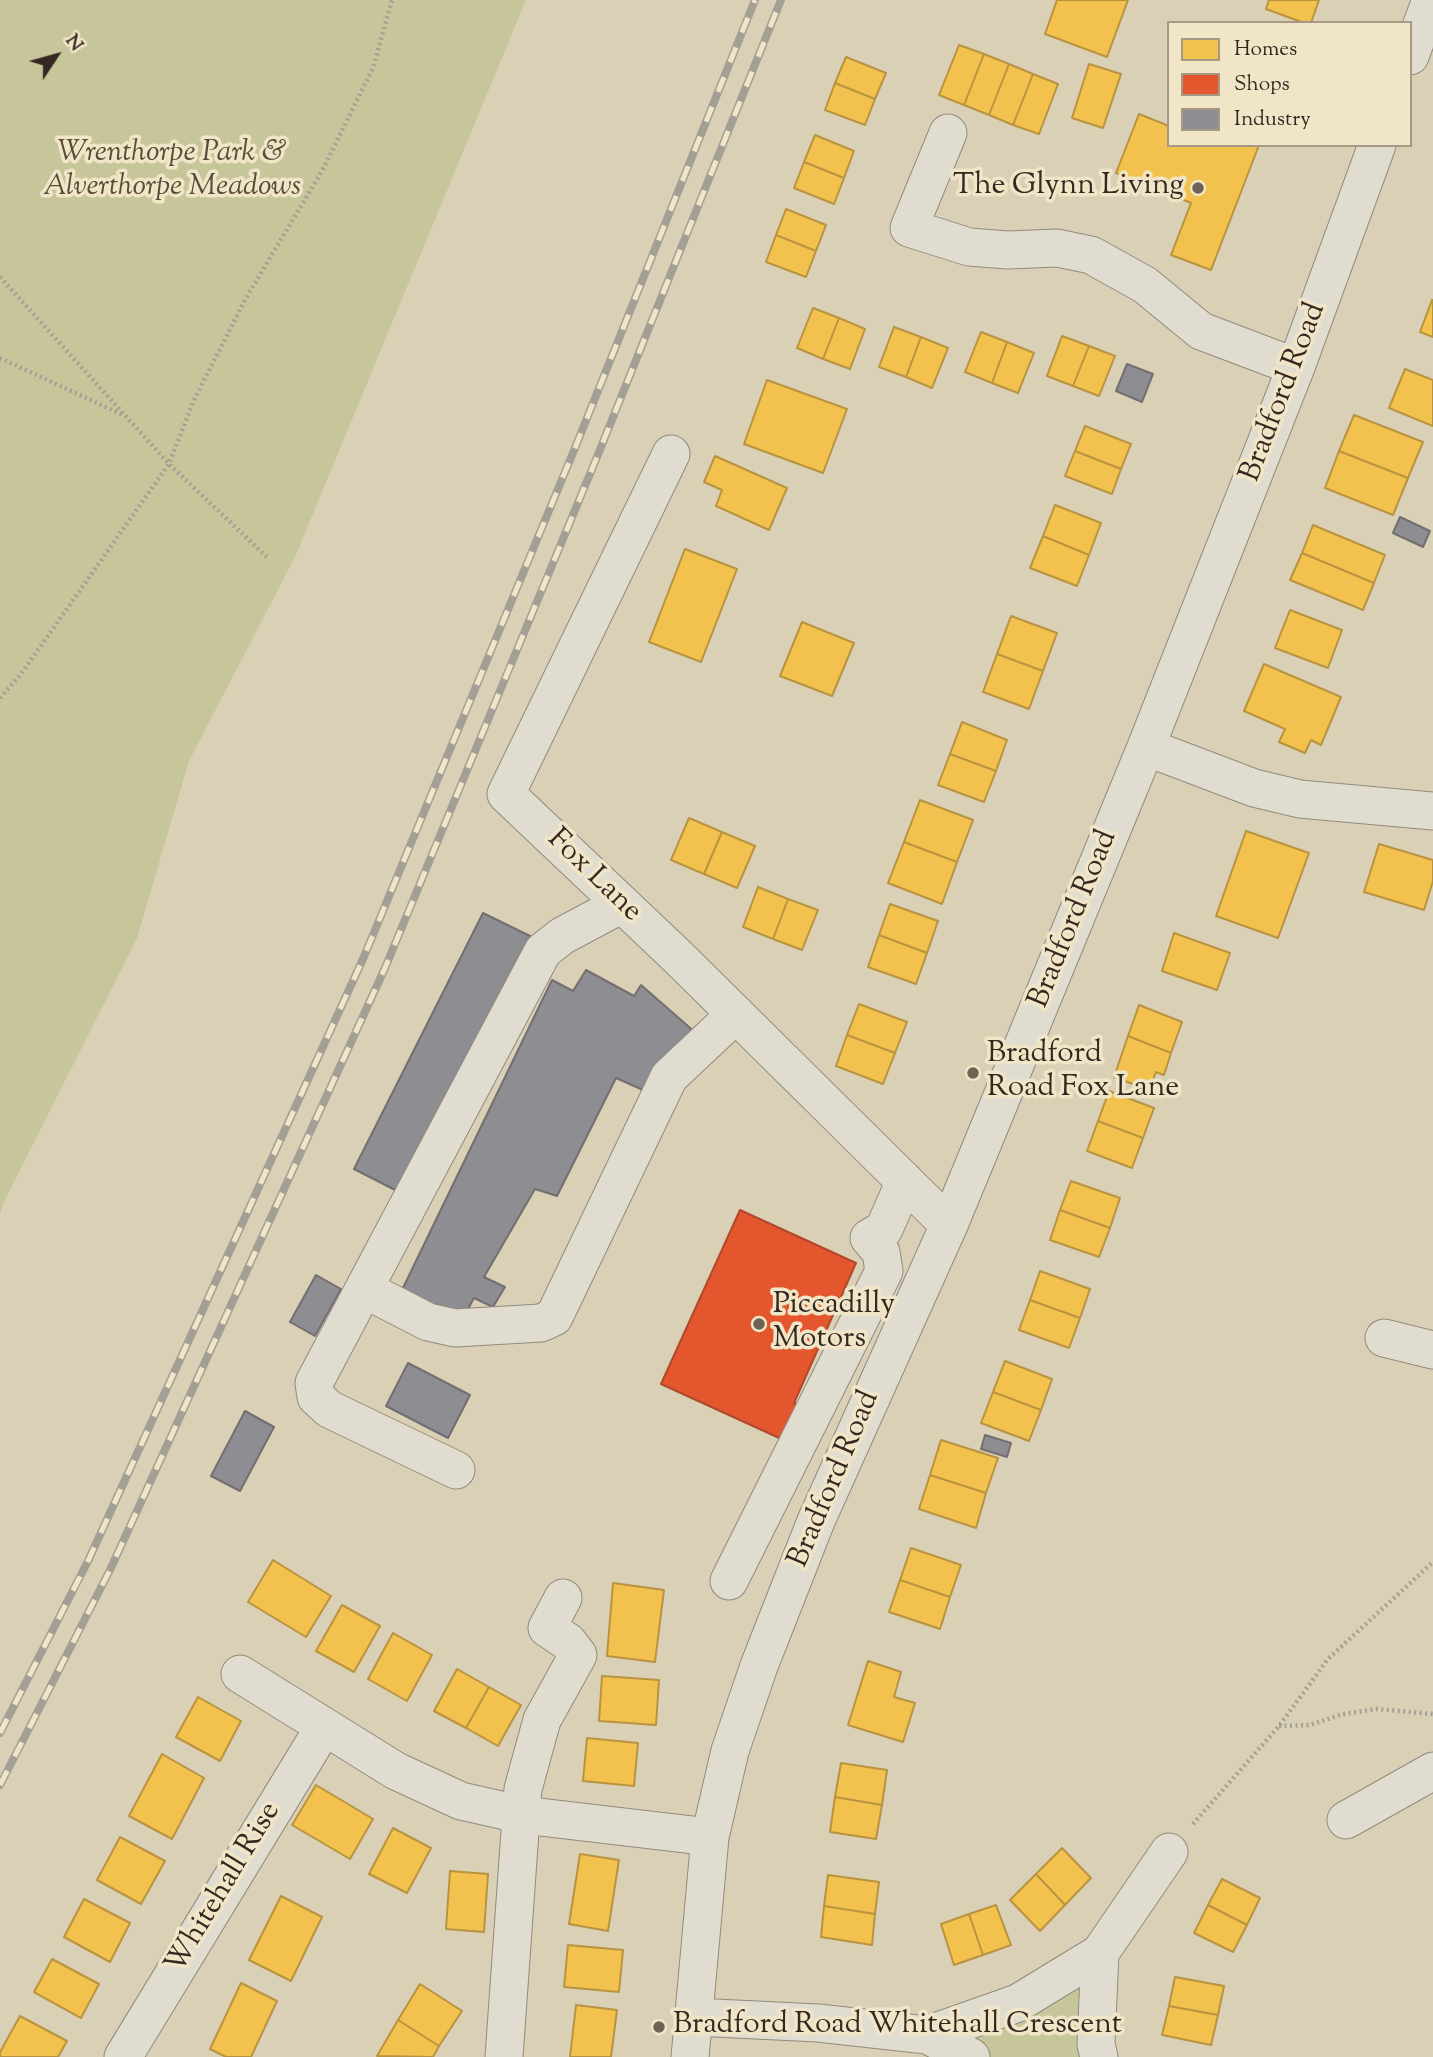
<!DOCTYPE html>
<html>
<head>
<meta charset="utf-8">
<style>
	body { margin:0 }
	#map { position:relative; width:1433px; height:2057px; overflow:hidden; background:#d9d0b6; font-family:"Sorts Mill Goudy",serif }
	canvas { display:block }
	.legend { position:absolute; left:1167px; top:21px; width:245px; height:126px; box-sizing:border-box; background:#f0e5c6; border:2px solid #a59984; margin:0; padding:9px 12px; list-style:none; font-size:21px; color:#352721 }
	.legend li { display:flex; align-items:center; gap:14px; height:35px }
	.legend b { width:35px; border:2px solid #a59984 }
	.north { position:absolute; left:21px; top:21px; width:70px; height:70px; -webkit-text-stroke:5px #f0e5c6; paint-order:stroke; rotate:54deg; font-size:19px; font-weight:700; line-height:28px; text-align:center; color:#352721 }
	.north::after { content:''; display:block; margin:auto; width:24px; height:32px; background:#352721; clip-path:polygon(50% 0,100% 100%,50% 72%,0 100%) }
</style>
</head>
<body>
<div id="map">
<canvas width="1433" height="2057"></canvas>
<ul class="legend">
<li><b style="height:19px;background:#f2c14e"></b>Homes</li>
<li><b style="height:19px;background:#e4572e"></b>Shops</li>
<li><b style="height:19px;background:#8d8d92"></b>Industry</li>
</ul>
<div class="north">N</div>
</div>
<script>
const context = document.querySelector('canvas').getContext('2d');
context.lineJoin = 'round';
function fill(path, color) { context.fillStyle = color; context.fill(path, 'evenodd'); }
const shape = rows => new Path2D(rows.map(r => 'M' + r).join(''));
function strokePath(path, color, width, dash) { context.strokeStyle = color; context.lineWidth = width; context.lineCap = dash ? 'butt' : 'round'; context.setLineDash(dash || []); context.stroke(path); }
function write(font, color, halo, rows, align = 'center') {
  context.font = font + ' "Sorts Mill Goudy",serif'; context.lineWidth = 7; context.setLineDash([]); context.textBaseline = 'middle'; context.strokeStyle = halo; context.fillStyle = color; for (const [text, x, y, turn = 0] of rows) {
    context.save(); context.translate(x, y); context.rotate((+turn || 0) * Math.PI / 180); context.textAlign = isNaN(turn) ? turn : align; if (halo) context.strokeText(text, 0, 0); context.fillText(text, 0, 0); context.restore();
  }
}
const green = shape([
	[0,0,526,0,295,557,189,761,137,938,3,1204,0,1214],
	[1100,1953,1099,2057,971,2057,927,2035]
]);
const homes = shape([
	[1057,0,1128,0,1107,57,1045,34,1057,0],
	[1269,0,1319,0,1311,23,1304,23,1266,9,1269,0],
	[959,45,984,54,964,105,939,95,959,45],
	[984,54,1009,64,989,115,964,105,984,54],
	[846,57,886,73,875,99,835,83,846,57],
	[1009,64,1033,74,1013,125,989,115,1009,64],
	[1089,64,1121,74,1103,128,1072,118,1089,64],
	[1033,74,1058,84,1039,134,1013,125,1033,74],
	[835,83,875,99,865,125,825,110,835,83],
	[1139,114,1169,126,1169,145,1259,145,1211,270,1171,255,1191,203,1116,173,1139,114],
	[815,135,854,151,844,178,804,162,815,135],
	[804,162,844,178,834,204,794,188,804,162],
	[786,209,826,225,816,251,776,235,786,209],
	[776,235,816,251,806,277,766,262,776,235],
	[1432,300,1433,300,1433,337,1420,332,1432,300],
	[813,308,839,318,823,359,797,348,813,308],
	[839,318,865,329,850,369,823,359,839,318],
	[894,327,921,337,906,377,879,367,894,327],
	[981,332,1007,342,992,383,965,372,981,332],
	[1062,336,1089,346,1073,386,1047,376,1062,336],
	[921,337,948,348,932,388,906,377,921,337],
	[1007,342,1034,353,1018,393,992,383,1007,342],
	[1089,346,1115,356,1099,396,1073,386,1089,346],
	[1405,369,1433,380,1433,426,1389,408,1405,369],
	[767,380,847,409,823,473,744,444,767,380],
	[1354,415,1423,442,1408,478,1339,451,1354,415],
	[1085,426,1131,444,1121,469,1075,451,1085,426],
	[1075,451,1121,469,1112,494,1065,476,1075,451],
	[1339,451,1408,478,1393,515,1325,488,1339,451],
	[715,456,787,488,769,530,716,506,722,490,704,482,715,456],
	[1055,505,1101,523,1089,555,1043,536,1055,505],
	[1313,525,1385,555,1374,583,1302,553,1313,525],
	[1043,536,1089,555,1077,586,1030,568,1043,536],
	[685,549,737,569,701,662,649,642,685,549],
	[1302,553,1374,583,1363,610,1290,580,1302,553],
	[1290,610,1342,630,1328,668,1275,648,1290,610],
	[1011,616,1057,633,1043,671,997,654,1011,616],
	[802,622,854,643,832,696,780,676,802,622],
	[997,654,1043,671,1029,709,983,692,997,654],
	[1264,664,1341,697,1321,745,1311,740,1305,753,1279,742,1285,729,1244,711,1264,664],
	[962,722,1007,740,996,771,950,754,962,722],
	[950,754,996,771,984,802,938,785,950,754],
	[920,800,973,820,957,862,904,842,920,800],
	[689,818,722,832,704,874,671,860,689,818],
	[1246,831,1309,853,1278,938,1216,916,1246,831],
	[722,832,755,846,737,888,704,874,722,832],
	[904,842,957,862,942,904,888,883,904,842],
	[1379,844,1433,860,1433,881,1424,910,1364,892,1379,844],
	[758,887,788,899,773,939,743,927,758,887],
	[788,899,818,910,802,950,773,939,788,899],
	[890,904,938,921,927,953,879,935,890,904],
	[1174,933,1230,953,1217,990,1162,971,1174,933],
	[879,935,927,953,916,984,868,967,879,935],
	[859,1004,907,1022,895,1053,847,1035,859,1004],
	[1139,1005,1182,1022,1171,1053,1128,1036,1139,1005],
	[847,1035,895,1053,883,1084,836,1066,847,1035],
	[1128,1036,1171,1053,1164,1075,1156,1072,1149,1090,1114,1077,1128,1036],
	[1109,1091,1154,1108,1143,1138,1098,1121,1109,1091],
	[1098,1121,1143,1138,1132,1168,1087,1151,1098,1121],
	[1071,1181,1120,1198,1110,1228,1060,1210,1071,1181],
	[1060,1210,1110,1228,1099,1257,1050,1240,1060,1210],
	[1040,1271,1090,1289,1080,1318,1030,1300,1040,1271],
	[1030,1300,1080,1318,1069,1348,1019,1330,1030,1300],
	[1005,1361,1052,1379,1041,1410,993,1392,1005,1361],
	[993,1392,1041,1410,1029,1441,981,1423,993,1392],
	[941,1440,998,1458,986,1493,930,1475,941,1440],
	[930,1475,986,1493,976,1528,919,1509,930,1475],
	[911,1548,961,1565,950,1597,900,1580,911,1548],
	[273,1560,331,1596,306,1637,248,1602,273,1560],
	[900,1580,950,1597,940,1629,889,1612,900,1580],
	[613,1583,664,1590,655,1662,607,1656,613,1583],
	[342,1605,380,1626,354,1672,316,1651,342,1605],
	[393,1633,432,1655,407,1701,368,1679,393,1633],
	[868,1661,901,1672,894,1697,915,1703,903,1742,848,1725,868,1661],
	[457,1669,489,1687,466,1728,434,1711,457,1669],
	[602,1676,659,1680,656,1725,599,1721,602,1676],
	[489,1687,521,1705,498,1746,466,1728,489,1687],
	[198,1697,241,1721,220,1761,176,1737,198,1697],
	[587,1738,638,1743,634,1786,583,1781,587,1738],
	[162,1754,204,1778,172,1839,129,1816,162,1754],
	[841,1763,887,1770,882,1805,835,1797,841,1763],
	[316,1785,373,1819,350,1859,292,1825,316,1785],
	[835,1797,882,1805,876,1839,830,1832,835,1797],
	[393,1828,431,1848,407,1893,369,1874,393,1828],
	[120,1837,165,1861,141,1904,97,1880,120,1837],
	[1062,1848,1091,1878,1065,1905,1036,1874,1062,1848],
	[580,1854,619,1860,608,1931,569,1924,580,1854],
	[450,1871,488,1874,484,1932,446,1929,450,1871],
	[1036,1874,1065,1905,1040,1931,1010,1900,1036,1874],
	[828,1875,879,1882,875,1914,824,1906,828,1875],
	[1222,1879,1260,1898,1247,1925,1208,1905,1222,1879],
	[281,1896,322,1917,291,1981,249,1960,281,1896],
	[84,1899,130,1923,110,1962,64,1937,84,1899],
	[996,1905,1011,1945,983,1955,969,1914,996,1905],
	[1208,1905,1247,1925,1233,1952,1194,1933,1208,1905],
	[824,1906,875,1914,872,1945,821,1937,824,1906],
	[969,1914,983,1955,954,1965,941,1924,969,1914],
	[568,1945,623,1950,619,1992,564,1987,568,1945],
	[52,1959,99,1984,81,2018,34,1992,52,1959],
	[1175,1977,1224,1986,1218,2015,1169,2006,1175,1977],
	[241,1983,277,2001,251,2057,226,2057,210,2049,241,1983],
	[420,1984,462,2011,439,2046,398,2020,420,1984],
	[576,2005,617,2010,611,2057,570,2057,576,2005],
	[1169,2006,1218,2015,1211,2045,1162,2035,1169,2006],
	[20,2016,67,2041,58,2057,0,2057,0,2052,20,2016],
	[398,2020,439,2046,433,2057,377,2056,398,2020]
]);
const shops = shape([
	[740,1210,856,1263,794,1403,804,1407,788,1442,661,1384,740,1210]
]);
const industry = shape([
	[1127,364,1153,374,1142,402,1116,391,1127,364],
	[1400,517,1430,531,1423,547,1393,533,1400,517],
	[483,913,532,937,403,1194,354,1169,483,913],
	[586,970,634,996,641,985,697,1034,643,1090,616,1078,557,1196,535,1189,484,1277,505,1287,493,1307,474,1298,461,1322,401,1292,552,980,573,991,586,970],
	[316,1275,341,1289,315,1336,290,1322,316,1275],
	[408,1363,470,1395,448,1438,386,1406,408,1363],
	[245,1411,274,1427,240,1491,211,1476,245,1411],
	[985,1435,1011,1443,1007,1457,981,1449,985,1435]
]);
const path = shape([
	[0,277,169,464,269,559],
	[0,358,123,415],
	[0,698,21,674,169,464,194,400,246,298,322,171,373,68,392,0],
	[1279,1726,1310,1725,1343,1714,1377,1709,1433,1714],
	[1193,1824,1279,1726,1328,1659,1433,1562]
]);
const minor = shape([
	[1410,56,1431,0],
	[948,133,909,228,969,247,1008,250,1057,248,1091,255,1145,285,1201,331,1296,367],
	[671,454,506,794,679,958,949,1225],
	[1146,747,1254,788,1300,799,1433,811],
	[364,1289,428,1322,455,1328,541,1323,554,1317,669,1077,736,1014],
	[1384,1338,1433,1350],
	[456,1470,329,1409,316,1397,314,1383,543,951,562,936,622,904],
	[729,1581,884,1271,881,1252,869,1238,884,1229,905,1181],
	[240,1674,396,1771,461,1801,523,1815,710,1837],
	[1346,1820,1433,1771],
	[694,2017,818,2023,927,2035,971,2057],
	[927,2035,1018,2003,1100,1953,1169,1852],
	[123,2057,324,1727],
	[504,2057,523,1789,542,1720,578,1655,568,1642,547,1628,563,1598],
	[690,2057,710,1837,730,1751,759,1666,816,1521,949,1225,1146,747,1296,367,1377,145],
	[1099,2057,1096,2044,1100,1953]
]);
const rail = shape([
	[0,1733,88,1561,363,959,575,448,755,0],
	[0,1785,110,1570,385,968,597,457,781,0]
]);
const markers = [
	[1198,188,7,"#6e6255"],
	[973,1073,7,"#6e6255"],
	[759,1324,7,"#6e6255"],
	[659,2027,7,"#6e6255"]
];
const parkNames = [
	["Wrenthorpe Park &",172,155],
	["Alverthorpe Meadows",172,189]
];
const poiNames = [
	["The Glynn Living",1184,188,"right"],
	["Bradford",987,1056],
	["Road Fox Lane",987,1090],
	["Piccadilly",773,1307],
	["Motors",773,1341],
	["Bradford Road Whitehall Crescent",673,2027]
];
const streetNames = [
	["Bradford Road",1285,393,-69],
	["Fox Lane",593,877,44],
	["Bradford Road",1075,920,-68],
	["Bradford Road",836,1480,-67],
	["Whitehall Rise",225,1889,-59]
];
fill(green, '#c7c69b');
fill(homes, '#f2c14e');
strokePath(homes, '#b99340', 2);
fill(shops, '#e4572e');
strokePath(shops, '#b0492a', 2);
fill(industry, '#8d8d92');
strokePath(industry, '#736e70', 2);
strokePath(minor, '#928b7c', 39);
strokePath(path, '#a39f95', 4.5, [2, 3.5]);
strokePath(minor, '#e1dcd0', 37);
strokePath(rail, '#a39f95', 8);
strokePath(rail, '#f0e5c6', 5, [16]);
for (const [x, y, r, color] of markers) { const dot = new Path2D(); dot.arc(x, y, r, 0, 2 * Math.PI); context.fillStyle = color; context.fill(dot); strokePath(dot, '#f0e5c6', 2.5); }
write('italic 30px', '#564d3a', '#f0e5c6', parkNames);
write('30px', '#352721', '#f0e5c6', poiNames, 'left');
write('30px', '#352721', '#f0e5c6', streetNames);
</script>
</body>
</html>
